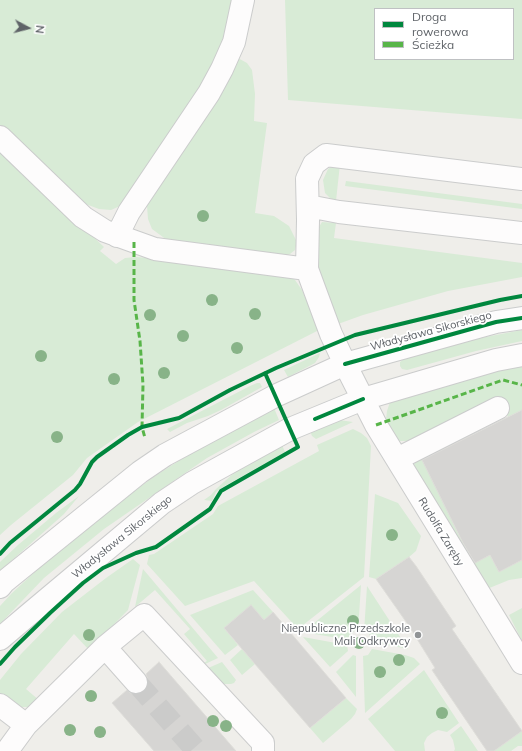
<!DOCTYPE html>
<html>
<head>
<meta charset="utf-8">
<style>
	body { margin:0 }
	#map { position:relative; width:522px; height:751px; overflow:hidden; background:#efeeea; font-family:Mulish,sans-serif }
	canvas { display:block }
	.legend { position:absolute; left:374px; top:8px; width:140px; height:52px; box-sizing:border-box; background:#fff; border:1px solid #bfc1c3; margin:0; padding:5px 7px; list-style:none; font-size:12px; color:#5f6368 }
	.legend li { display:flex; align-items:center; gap:8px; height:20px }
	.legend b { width:20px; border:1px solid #bfc1c3 }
	.north { position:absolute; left:8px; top:8px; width:40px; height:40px; -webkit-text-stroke:3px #fff; paint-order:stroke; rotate:97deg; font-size:11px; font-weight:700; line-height:16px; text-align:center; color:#5f6368 }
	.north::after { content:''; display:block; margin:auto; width:14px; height:18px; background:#5f6368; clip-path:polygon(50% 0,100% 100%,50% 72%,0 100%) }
</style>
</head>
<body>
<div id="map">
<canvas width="522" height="751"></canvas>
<ul class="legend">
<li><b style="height:5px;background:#00873e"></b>Droga rowerowa</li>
<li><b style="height:5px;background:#58b549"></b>Ścieżka</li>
</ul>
<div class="north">N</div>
</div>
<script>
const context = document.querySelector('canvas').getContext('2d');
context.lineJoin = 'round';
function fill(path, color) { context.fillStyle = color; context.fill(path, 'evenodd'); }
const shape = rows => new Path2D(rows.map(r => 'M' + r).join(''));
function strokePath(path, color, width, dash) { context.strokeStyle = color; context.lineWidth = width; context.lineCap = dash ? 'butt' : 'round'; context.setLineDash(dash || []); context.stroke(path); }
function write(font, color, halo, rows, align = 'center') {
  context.font = font + ' Mulish,sans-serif'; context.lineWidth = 3.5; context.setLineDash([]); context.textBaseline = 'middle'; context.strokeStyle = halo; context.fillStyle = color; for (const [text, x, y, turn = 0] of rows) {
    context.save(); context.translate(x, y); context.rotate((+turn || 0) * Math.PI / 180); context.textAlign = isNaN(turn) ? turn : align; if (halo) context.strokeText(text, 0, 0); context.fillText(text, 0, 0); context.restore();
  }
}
const green = shape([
	[0,0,234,0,222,48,204,89,120,206,111,210,99,209,83,203,0,125],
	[285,0,522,0,522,119,288,100],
	[375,9,513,9,513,59,375,59],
	[236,57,247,63,252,70,255,94,254,121,267,123,255,213,274,216,289,226,297,242,295,250,290,254,282,257,167,240,152,229,148,219,147,206,148,197],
	[0,148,104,247,100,251,116,264,125,258,136,257,174,260,286,274,295,280,302,290,319,330,138,422,87,458,73,475,11,525,0,535],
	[340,164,336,201,330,198,325,193,323,180,328,169,334,165],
	[346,181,522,204,522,209,345,186],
	[322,222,336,223,334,238,522,263,522,277,448,291,363,315,338,324,322,294,317,262,317,230],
	[522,330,522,341,476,351,407,370,402,369,400,366,400,362,405,358,449,344],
	[320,353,319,357,315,363,288,377,284,370],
	[522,364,522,410,508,417,498,396,408,441,400,441,394,438,386,419,387,411,390,402,396,398],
	[257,383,260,383,262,387,221,410,208,416,187,423,170,432,167,429,250,386],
	[274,408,279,420,254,432,207,458,104,529,44,578,0,624,0,606,12,593,64,545,111,508,155,476,216,437],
	[339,420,353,422,316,439,312,436,310,431],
	[353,429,361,433,367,438,371,446,364,577,298,629,254,581,185,606,147,564,149,555,154,554,213,514,218,506,319,451,317,445],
	[282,445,285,452,223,487,216,492,212,501,204,500,211,495,216,489,244,464],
	[422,459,473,563,490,555,499,572,522,560,522,578,509,580,487,589,413,465,416,462],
	[375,494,398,503,421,536,416,551,409,557,376,579,369,577],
	[79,496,64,514,0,571,0,562,18,545,56,513],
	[133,559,140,565,128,610,89,650,74,634,26,689,40,701,35,705,28,707,21,707,11,702,3,697,0,694,0,680,21,654,62,612,106,578],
	[143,569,218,658,203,665,202,664,207,661,184,634,190,629,155,590,135,607],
	[361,585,358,631,354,631,351,634,349,640,303,632],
	[367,586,408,649,373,642,369,634,364,632],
	[253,590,273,612,264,620,251,606,224,628,238,645,225,655,190,615],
	[522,608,522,641,509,615],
	[303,637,347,645,348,651,330,667],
	[242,649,255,664,242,675,230,660],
	[372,649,405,655,414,658,420,664,365,713,363,656,368,655],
	[353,655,356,656,356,697,336,672],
	[222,662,236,680,234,683,231,684,224,684,220,681,206,669],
	[424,670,459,723,447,732,438,730,432,733,427,737,424,743,425,751,395,751,368,719],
	[346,698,357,709,355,714,351,719,323,743,310,728],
	[461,726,478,751,454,751,455,749,453,740,450,735],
	[522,731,522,746,518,746,511,751,494,751]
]);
const building = shape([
	[522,410,522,560,499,572,490,555,475,563,463,543,422,460,522,410],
	[409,557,416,566,456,626,452,629,522,731,494,751,487,751,432,670,435,668,409,626,376,579,409,557],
	[251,605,264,620,273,612,346,698,310,728,224,628,251,605],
	[159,662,236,751,154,751,112,703,127,690,132,694,138,694,144,692,148,686,148,680,146,674,159,662]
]);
const minorTunnel = shape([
	[136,682,197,751]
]);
const minor = shape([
	[0,137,83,217,105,231,155,249,307,269,331,334,345,364,376,425,522,663],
	[308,206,339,212,522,233],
	[117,236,129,212,209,93,222,69,234,42,243,0],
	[307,269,308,220,307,179,314,164,326,155,522,179],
	[397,459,498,408],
	[0,587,4,582,140,472,165,455,275,396,345,364,496,322,522,318],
	[0,639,27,616,162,503,192,483,290,429,363,399,496,360,522,355],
	[105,647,136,682],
	[0,705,26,725],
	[7,751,26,725,105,647,144,615,263,743,263,751]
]);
const quiet = shape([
	[134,242,134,300,140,341,143,385,142,427,145,438],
	[376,425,503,380,522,385]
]);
const cycleway = shape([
	[345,364,496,322,522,318],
	[315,419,363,399],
	[0,554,10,543,75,490,80,484,92,462,97,457,128,435,142,427,179,418,230,390,276,368,355,335,500,300,522,296],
	[0,664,15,647,50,613,83,583,103,568,136,553,156,547,210,509,221,491,298,447,265,373]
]);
const trees = [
	[203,216],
	[212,300],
	[255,314],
	[150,315],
	[183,336],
	[237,348],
	[41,356],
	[164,373],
	[114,379],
	[57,437],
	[392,535],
	[353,621],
	[89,635],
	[359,643],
	[399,660],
	[380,672],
	[91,696],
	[442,713],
	[213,721],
	[226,726],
	[70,730],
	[100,732]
];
const markers = [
	[418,635,4,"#919496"]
];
const streetNames = [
	["Władysława Sikorskiego",431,331,-15],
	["Rudolfa Zaręby",441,532,59],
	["Władysława Sikorskiego",122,537,-39]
];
const poiNames = [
	["Niepubliczne Przedszkole",410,629],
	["Mali Odkrywcy",410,642]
];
fill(green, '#d8ebd6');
fill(building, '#d6d5d3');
strokePath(building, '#deddd9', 1);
strokePath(minorTunnel, '#cbcbca', 22, [22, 11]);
strokePath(minor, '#cbcccc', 24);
strokePath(minor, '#fdfcfc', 22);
strokePath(quiet, '#58b549', 3, [6, 3]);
strokePath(cycleway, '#00873e', 4);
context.fillStyle = '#88b388';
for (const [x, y] of trees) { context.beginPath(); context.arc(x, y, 6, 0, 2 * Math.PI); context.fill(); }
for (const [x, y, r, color] of markers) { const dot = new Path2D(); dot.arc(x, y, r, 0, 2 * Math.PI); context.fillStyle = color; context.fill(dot); strokePath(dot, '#fff', 1.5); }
write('11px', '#5f6368', '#fff', streetNames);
write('11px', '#5f6368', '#fff', poiNames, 'right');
</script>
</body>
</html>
